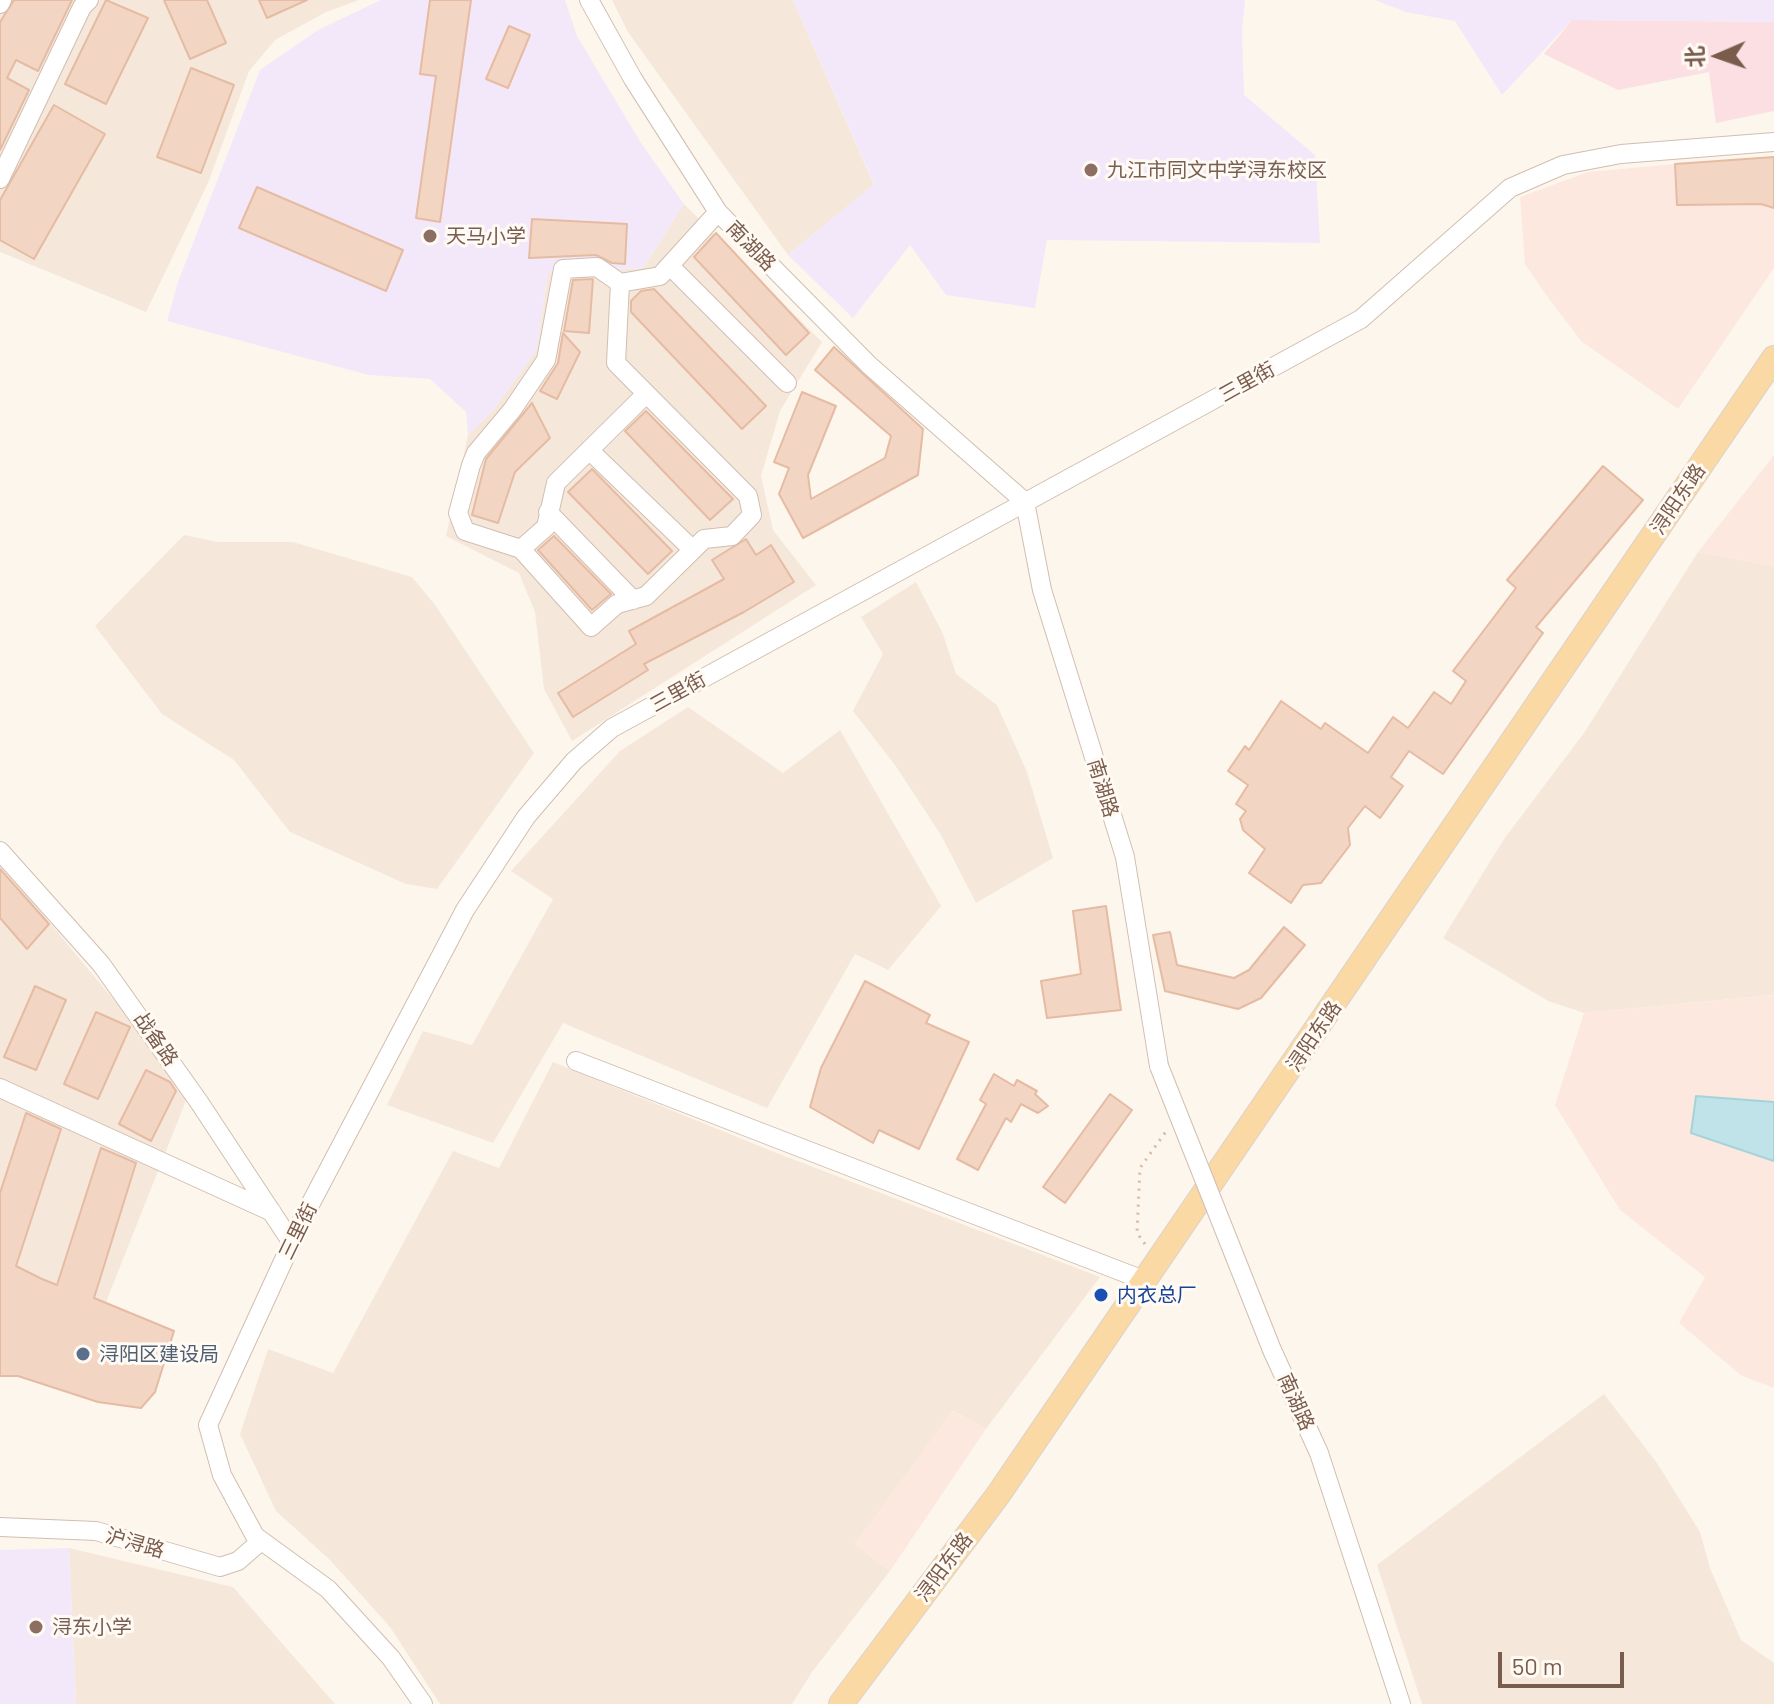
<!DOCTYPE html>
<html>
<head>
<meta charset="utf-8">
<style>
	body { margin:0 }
	#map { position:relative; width:1774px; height:1704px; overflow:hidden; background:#fdf6ec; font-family:Barlow,"Noto Sans SC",sans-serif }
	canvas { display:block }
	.north { position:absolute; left:1678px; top:16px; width:80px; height:80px; -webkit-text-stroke:6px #fffaf3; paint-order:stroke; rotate:268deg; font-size:22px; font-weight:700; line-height:32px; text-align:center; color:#7a5c4d }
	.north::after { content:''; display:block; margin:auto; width:28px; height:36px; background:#7a5c4d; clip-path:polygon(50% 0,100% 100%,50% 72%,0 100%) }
	.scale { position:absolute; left:1498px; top:1652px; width:126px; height:36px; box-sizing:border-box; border:4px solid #7a5c4d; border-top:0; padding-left:10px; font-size:24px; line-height:28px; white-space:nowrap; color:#7a5c4d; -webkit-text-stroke:6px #fffaf3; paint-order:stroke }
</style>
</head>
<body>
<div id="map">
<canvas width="1774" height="1704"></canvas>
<div class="north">北</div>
<div class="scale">50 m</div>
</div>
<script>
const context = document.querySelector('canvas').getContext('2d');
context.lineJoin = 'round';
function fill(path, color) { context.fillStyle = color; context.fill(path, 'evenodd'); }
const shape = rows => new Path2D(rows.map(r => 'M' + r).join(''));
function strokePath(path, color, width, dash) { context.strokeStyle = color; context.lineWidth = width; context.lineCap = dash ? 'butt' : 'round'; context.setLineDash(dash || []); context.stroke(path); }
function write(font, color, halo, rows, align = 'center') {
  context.font = font + ' Barlow,"Noto Sans SC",sans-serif'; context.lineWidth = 6; context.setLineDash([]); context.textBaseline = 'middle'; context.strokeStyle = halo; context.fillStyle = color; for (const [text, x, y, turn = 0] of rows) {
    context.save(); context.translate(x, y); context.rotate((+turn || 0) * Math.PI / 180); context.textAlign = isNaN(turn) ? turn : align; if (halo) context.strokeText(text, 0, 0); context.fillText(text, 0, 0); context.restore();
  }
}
const residential = shape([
	[7,0,359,0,326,12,275,40,249,71,208,183,146,312,0,252,0,15],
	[612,0,793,0,874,185,788,255,628,32],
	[684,204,822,342,780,411,761,476,773,530,816,585,572,741,544,689,535,612,519,573,446,536,468,435,494,409,537,349,548,273,643,268],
	[184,535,218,542,293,542,412,577,435,605,534,753,437,889,406,884,290,832,234,760,162,714,95,626],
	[1698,552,1774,566,1774,995,1584,1013,1548,1001,1443,938,1504,839,1584,733],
	[916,582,943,634,956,674,997,705,1027,772,1053,858,976,903,941,835,895,765,853,711,883,654,861,617],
	[688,707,783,773,840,730,941,906,888,970,855,954,767,1108,563,1023,493,1143,387,1105,423,1031,472,1045,553,899,511,871,620,751],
	[0,863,158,1053,187,1098,106,1302,42,1279,0,1259],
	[553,1062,774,1152,1100,1277,986,1429,953,1411,855,1544,890,1571,812,1672,792,1704,440,1704,390,1627,330,1560,276,1511,240,1434,268,1349,333,1373,453,1151,499,1168],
	[1604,1394,1657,1463,1700,1532,1710,1568,1741,1640,1774,1663,1774,1704,1422,1704,1377,1565],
	[69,1548,233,1587,335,1704,76,1704]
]);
const commercial = shape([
	[1675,164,1677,205,1761,204,1774,208,1774,268,1678,409,1581,341,1544,292,1525,264,1520,197,1588,172],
	[1774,455,1774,566,1698,552],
	[1774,995,1774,1388,1742,1376,1679,1323,1705,1277,1620,1210,1555,1105,1584,1013],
	[952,1411,986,1429,890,1571,855,1544]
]);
const education = shape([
	[381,0,565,0,577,36,641,143,684,204,643,268,548,273,537,349,494,409,468,435,466,412,430,379,369,375,167,321,178,282,260,70,318,30],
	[793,0,1245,0,1242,32,1244,95,1315,155,1320,243,1047,240,1035,308,946,295,910,245,853,318,788,255,874,184],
	[1375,0,1774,0,1774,22,1572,20,1502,95,1455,21,1406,12],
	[69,1548,76,1704,0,1704,0,1550]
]);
const medical = shape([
	[1572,20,1774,22,1774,111,1716,123,1709,72,1618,90,1544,54]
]);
const water = shape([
	[1696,1096,1774,1102,1774,1161,1691,1133,1696,1096]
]);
const building = shape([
	[14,0,72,0,38,71,16,60,7,78,29,90,0,150,0,22,14,0],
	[106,0,148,18,106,104,65,84,106,0],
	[164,0,207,0,226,43,190,59,164,0],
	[259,0,307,0,267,18,259,0],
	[430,0,471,0,440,222,416,218,436,76,420,74,430,0],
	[509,26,530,35,508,88,486,79,509,26],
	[191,68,234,85,201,173,157,157,191,68],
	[54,105,105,134,34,259,0,240,0,200,54,105],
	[1774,157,1774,208,1761,204,1677,205,1675,164,1774,157],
	[257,187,403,250,386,291,239,228,257,187],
	[532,219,627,224,625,264,612,263,596,255,529,258,532,219],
	[716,233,809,333,786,355,694,257,716,233],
	[593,279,589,333,564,331,573,280,593,279],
	[654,289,766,406,742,429,631,312,631,301,641,291,654,289],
	[563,333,580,352,557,399,540,391,558,363,563,333],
	[834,347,923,429,918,475,803,538,779,494,789,468,774,462,802,392,836,406,808,475,811,499,885,458,891,436,815,370,834,347],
	[532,403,550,438,515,472,498,523,472,515,486,459,532,403],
	[646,411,733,499,710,520,625,431,646,411],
	[1603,466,1643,500,1536,627,1543,633,1443,774,1409,751,1391,777,1403,786,1380,818,1365,806,1348,828,1350,845,1321,883,1303,885,1291,903,1249,873,1265,849,1243,830,1240,819,1246,811,1236,804,1248,785,1228,771,1245,746,1249,750,1281,701,1321,729,1325,723,1368,753,1393,717,1408,728,1434,692,1451,704,1466,681,1453,671,1516,588,1507,580,1603,466],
	[592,469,672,551,648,574,568,492,592,469],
	[554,536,611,594,592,610,538,550,554,536],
	[746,539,756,555,771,545,794,582,744,612,644,664,648,670,573,717,558,693,636,644,629,631,724,579,712,560,746,539],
	[0,869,49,924,27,949,0,918,0,869],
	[1106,906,1121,1010,1047,1018,1041,981,1081,974,1073,911,1106,906],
	[1284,927,1305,945,1261,998,1238,1009,1165,991,1153,935,1170,932,1177,965,1234,978,1249,970,1284,927],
	[865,981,930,1015,926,1023,969,1042,919,1149,879,1130,873,1143,810,1107,821,1068,865,981],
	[35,986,66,1000,36,1070,4,1057,35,986],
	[96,1012,130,1027,98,1099,64,1084,96,1012],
	[146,1070,170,1082,176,1091,151,1141,119,1124,146,1070],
	[994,1074,1014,1086,1017,1080,1037,1091,1035,1094,1048,1106,1038,1113,1021,1104,1011,1122,1006,1118,978,1170,957,1159,986,1104,980,1100,994,1074],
	[1110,1094,1132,1110,1065,1203,1043,1187,1110,1094],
	[26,1113,61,1129,16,1266,42,1279,57,1285,101,1148,136,1163,94,1298,174,1331,155,1392,141,1408,98,1402,18,1376,0,1376,0,1193,26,1113]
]);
const path = shape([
	[1145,1244,1137,1233,1140,1168,1167,1130]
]);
const minor = shape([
	[589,0,633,79,718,212,869,365,1025,502,1042,590,1125,857,1159,1066],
	[0,4,2,0],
	[0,179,82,7,89,0],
	[670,266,787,383],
	[620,283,616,363,748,496,752,515,732,536,704,539,646,596,617,604,591,627,521,549,465,531,458,513,471,465,476,453,512,410,546,360,563,269,597,267,620,283,660,276,718,212],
	[589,450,693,550],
	[548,512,633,600],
	[521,549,546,527,556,483,646,394],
	[0,851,101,964,199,1102,292,1243],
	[576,1061,1146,1281],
	[0,1088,272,1212],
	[1272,1350,1319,1453,1401,1704],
	[0,1527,96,1531,220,1567,238,1561,261,1541],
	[423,1704,391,1658,328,1589,255,1536,222,1475,208,1425,303,1218,465,910,526,817,574,761,612,728,1361,319,1510,188,1563,165,1621,154,1774,142]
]);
const major = shape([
	[841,1704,998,1495,1774,358]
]);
const minorBridge = shape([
	[1159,1066,1272,1350]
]);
const markers = [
	[1091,170,8,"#8d6e63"],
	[430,236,8,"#8d6e63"],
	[1101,1295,8,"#1a4fb4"],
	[83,1354,8,"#5c6f8a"],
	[36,1627,8,"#8d6e63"]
];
const educationNames = [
	["九江市同文中学浔东校区",1107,170],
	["天马小学",446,236],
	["浔东小学",52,1627]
];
const streetNames = [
	["南湖路",751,246,46],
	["三里街",1247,382,-29],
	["浔阳东路",1678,499,-56],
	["三里街",678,692,-29],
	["南湖路",1103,788,73],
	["浔阳东路",1314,1036,-56],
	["战备路",156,1039,55],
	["三里街",298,1231,-64],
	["南湖路",1296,1402,66],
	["沪浔路",135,1543,16],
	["浔阳东路",944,1567,-53]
];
const transitNames = [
	["内衣总厂",1117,1295]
];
const serviceNames = [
	["浔阳区建设局",99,1354]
];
fill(residential, '#f5e8da');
fill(commercial, '#fde8e0');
fill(education, '#f3e8fa');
fill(medical, '#fbdfe3');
fill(water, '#bfe3e8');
strokePath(water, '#a5d3da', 2);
fill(building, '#f3d5c3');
strokePath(building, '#e6bba3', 2);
strokePath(minor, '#d1beb0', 20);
strokePath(major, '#dad1cd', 26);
strokePath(path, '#d9b8a5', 3, [2, 6]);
strokePath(minor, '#fff', 18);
strokePath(major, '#fbd9a5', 24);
strokePath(minorBridge, '#d1beb0', 20, []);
strokePath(minorBridge, '#fff', 18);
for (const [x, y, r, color] of markers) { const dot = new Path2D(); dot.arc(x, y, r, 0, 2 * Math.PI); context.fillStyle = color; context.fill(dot); strokePath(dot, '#fffaf3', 3); }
write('20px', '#785e54', '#fffaf3', educationNames, 'left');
write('20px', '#7a5c4d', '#fffaf3', streetNames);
write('20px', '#164399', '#fffaf3', transitNames, 'left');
write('20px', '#4e5e75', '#fffaf3', serviceNames, 'left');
</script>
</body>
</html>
